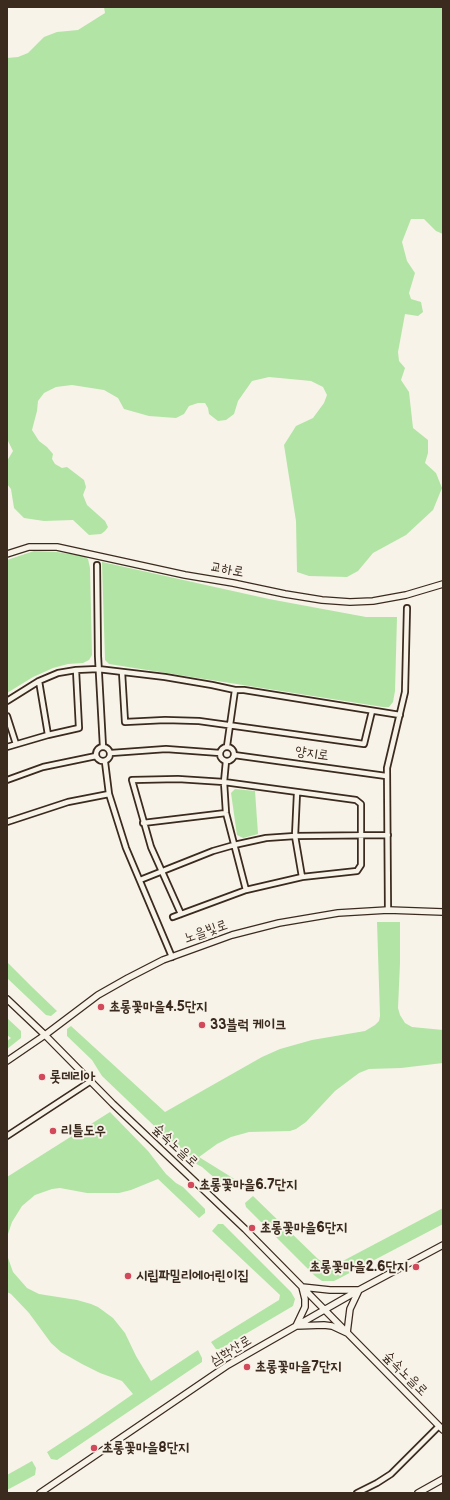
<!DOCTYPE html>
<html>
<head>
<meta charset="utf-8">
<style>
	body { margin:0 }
	#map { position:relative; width:450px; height:1500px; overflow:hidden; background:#f7f3e8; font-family:"Balsamiq Sans",sans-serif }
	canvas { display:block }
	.frame { position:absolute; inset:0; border:8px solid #3b2a1e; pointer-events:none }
</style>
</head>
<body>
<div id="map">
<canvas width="450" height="1500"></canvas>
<div class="frame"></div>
</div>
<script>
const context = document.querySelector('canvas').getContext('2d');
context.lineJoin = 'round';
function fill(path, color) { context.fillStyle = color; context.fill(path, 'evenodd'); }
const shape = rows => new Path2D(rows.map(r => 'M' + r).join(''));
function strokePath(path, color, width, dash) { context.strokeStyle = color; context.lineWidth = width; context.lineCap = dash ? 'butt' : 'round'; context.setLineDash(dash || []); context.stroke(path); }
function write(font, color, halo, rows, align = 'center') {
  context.font = font + ' "Balsamiq Sans","Poor Story",sans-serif'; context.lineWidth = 4; context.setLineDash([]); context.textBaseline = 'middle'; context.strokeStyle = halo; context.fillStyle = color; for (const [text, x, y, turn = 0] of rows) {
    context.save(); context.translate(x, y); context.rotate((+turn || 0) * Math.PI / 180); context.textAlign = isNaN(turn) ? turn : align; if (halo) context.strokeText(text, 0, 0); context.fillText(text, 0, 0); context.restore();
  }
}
const green = shape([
	[104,7,443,7,443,234,436,231,424,219,411,219,402,242,407,261,415,273,409,293,411,299,421,302,423,312,418,316,405,314,398,352,399,361,405,368,401,380,409,392,413,428,428,440,428,453,425,463,436,473,442,488,433,510,406,535,373,553,358,571,347,577,309,576,297,572,296,521,284,445,296,426,313,418,324,403,327,395,323,387,311,381,269,377,252,381,238,401,234,414,226,420,218,421,209,414,208,408,205,403,198,403,189,406,184,414,176,418,149,416,124,409,118,398,104,390,72,385,56,387,44,393,38,401,37,411,32,430,39,441,47,447,53,454,52,459,55,464,62,468,67,467,84,480,86,487,83,495,87,505,105,521,108,527,105,531,101,534,89,535,73,520,44,521,24,518,14,508,11,489,7,484,7,461,13,451,7,439,7,58,18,57,28,53,44,37,57,32,78,30,105,13],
	[34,551,57,552,84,556,88,559,90,568,92,655,89,660,83,663,68,664,53,668,33,677,7,693,7,560],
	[102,562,269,599,366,617,397,617,395,691,393,702,389,707,383,707,109,664,105,660],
	[235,789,255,791,258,834,243,838,237,835,231,793],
	[377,922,400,922,400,963,398,1008,400,1015,405,1023,412,1027,443,1030,443,1063,401,1068,369,1069,359,1073,335,1091,306,1122,296,1129,290,1131,249,1132,231,1137,217,1144,199,1157,236,1180,230,1187,225,1187,202,1167,191,1161,102,1076,92,1060,67,1036,67,1029,71,1026,165,1112,262,1057,280,1049,312,1040,365,1031,375,1025,379,1021,380,1016],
	[7,962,32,987,57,1011,51,1016,46,1015,7,978],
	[7,1018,21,1031,21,1038,7,1049,7,1041,11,1038,7,1035],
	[110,1112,148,1151,166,1174,176,1183,183,1187,205,1209,205,1213,199,1218,158,1179,131,1190,119,1193,87,1193,60,1188,52,1189,35,1195,22,1206,12,1222,7,1237,7,1177],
	[253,1196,318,1259,324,1263,331,1265,339,1263,443,1208,443,1224,340,1278,334,1281,322,1281,315,1276,246,1207,245,1203],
	[218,1224,223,1224,291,1292,295,1299,293,1306,220,1349,216,1349,211,1342,279,1300,280,1295,212,1231],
	[7,1255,13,1272,27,1288,39,1294,77,1300,91,1304,98,1307,113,1318,125,1333,136,1356,151,1381,198,1350,202,1358,202,1362,57,1460,51,1459,47,1452,87,1426,133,1394,122,1381,100,1373,82,1364,61,1352,51,1343,29,1313,11,1294,7,1292],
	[32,1461,36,1468,35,1475,7,1490,7,1475]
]);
const minor = shape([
	[97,565,98,656,103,747],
	[122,672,125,722,165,720,199,721,364,744,372,711],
	[39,681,48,735],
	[7,701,39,681,58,673,76,670,98,669,165,677,212,685,235,690,244,690,400,715],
	[7,716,16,744],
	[227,746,235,690],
	'220 754a7 7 0 1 1 14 0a7 7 0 1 1-14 0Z',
	'96 754a7 7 0 1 1 14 0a7 7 0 1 1-14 0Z',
	[7,747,48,735,79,728,76,670],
	[111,753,166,749,220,753],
	[234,755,386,776],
	[226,761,224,782,226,813,246,890],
	[105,762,109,794,126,848,172,957],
	[7,780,43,767,96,756],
	[297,793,295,836,302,877],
	[7,822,68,802,109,794],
	[143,823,226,813],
	[140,880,213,851,234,845,266,838,295,836,388,835],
	[388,910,387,768,405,692,407,608],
	[173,917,246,890,302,877,357,871,361,865,361,804,356,800,224,782,178,779,132,780,151,847,181,914],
	[7,1136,91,1081],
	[357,1493,377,1483,391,1474,439,1426]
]);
const tertiary = shape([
	[7,554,29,547,57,547,185,575,233,583,285,594,322,600,350,602,373,601,406,595,443,584],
	[7,999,45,1035,113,1104,245,1229,443,1430],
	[7,1061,45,1035,98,995,128,978,163,960,232,935,279,923,338,913,388,910,443,912],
	[302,1287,330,1290,359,1290,350,1309,347,1333,332,1326,324,1325,296,1326,305,1307,305,1299,302,1287],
	[40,1493,228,1365,359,1290,443,1245],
	[418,1493,443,1479]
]);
const markers = [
	[101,1007,4,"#d1495b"],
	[202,1025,4,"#d1495b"],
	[42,1077,4,"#d1495b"],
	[53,1131,4,"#d1495b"],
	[191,1185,4,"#d1495b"],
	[252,1228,4,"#d1495b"],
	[416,1267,4,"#d1495b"],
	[128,1276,4,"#d1495b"],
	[247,1367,4,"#d1495b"],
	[94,1448,4,"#d1495b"]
];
const streetNames = [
	["교하로",227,570,10],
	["양지로",312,754,8],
	["노을빛로",206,932,-19],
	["숲속노을로",175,1146,43],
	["심학산로",231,1351,-31],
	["숲속노을로",405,1374,45]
];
const poiNames = [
	["초롱꽃마을4.5단지",109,1007],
	["33블럭 케이크",210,1025],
	["롯데리아",50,1077],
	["리틀도우",61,1131],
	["초롱꽃마을6.7단지",199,1185],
	["초롱꽃마을6단지",260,1228],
	["초롱꽃마을2.6단지",408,1267,"right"],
	["시립파밀리에어린이집",136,1276],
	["초롱꽃마을7단지",255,1367],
	["초롱꽃마을8단지",102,1448]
];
fill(green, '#b2e4a5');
strokePath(minor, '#3b2a1e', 8);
strokePath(tertiary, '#3b2a1e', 8);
strokePath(minor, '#f7f3e8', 4.5);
strokePath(tertiary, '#f7f3e8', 5.5);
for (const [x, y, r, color] of markers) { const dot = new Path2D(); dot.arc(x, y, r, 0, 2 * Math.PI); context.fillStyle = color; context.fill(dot); strokePath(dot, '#f7f3e8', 1.5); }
write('14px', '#3b2a1e', '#f7f3e8', streetNames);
write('bold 14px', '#3b2a1e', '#f7f3e8', poiNames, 'left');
</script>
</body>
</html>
